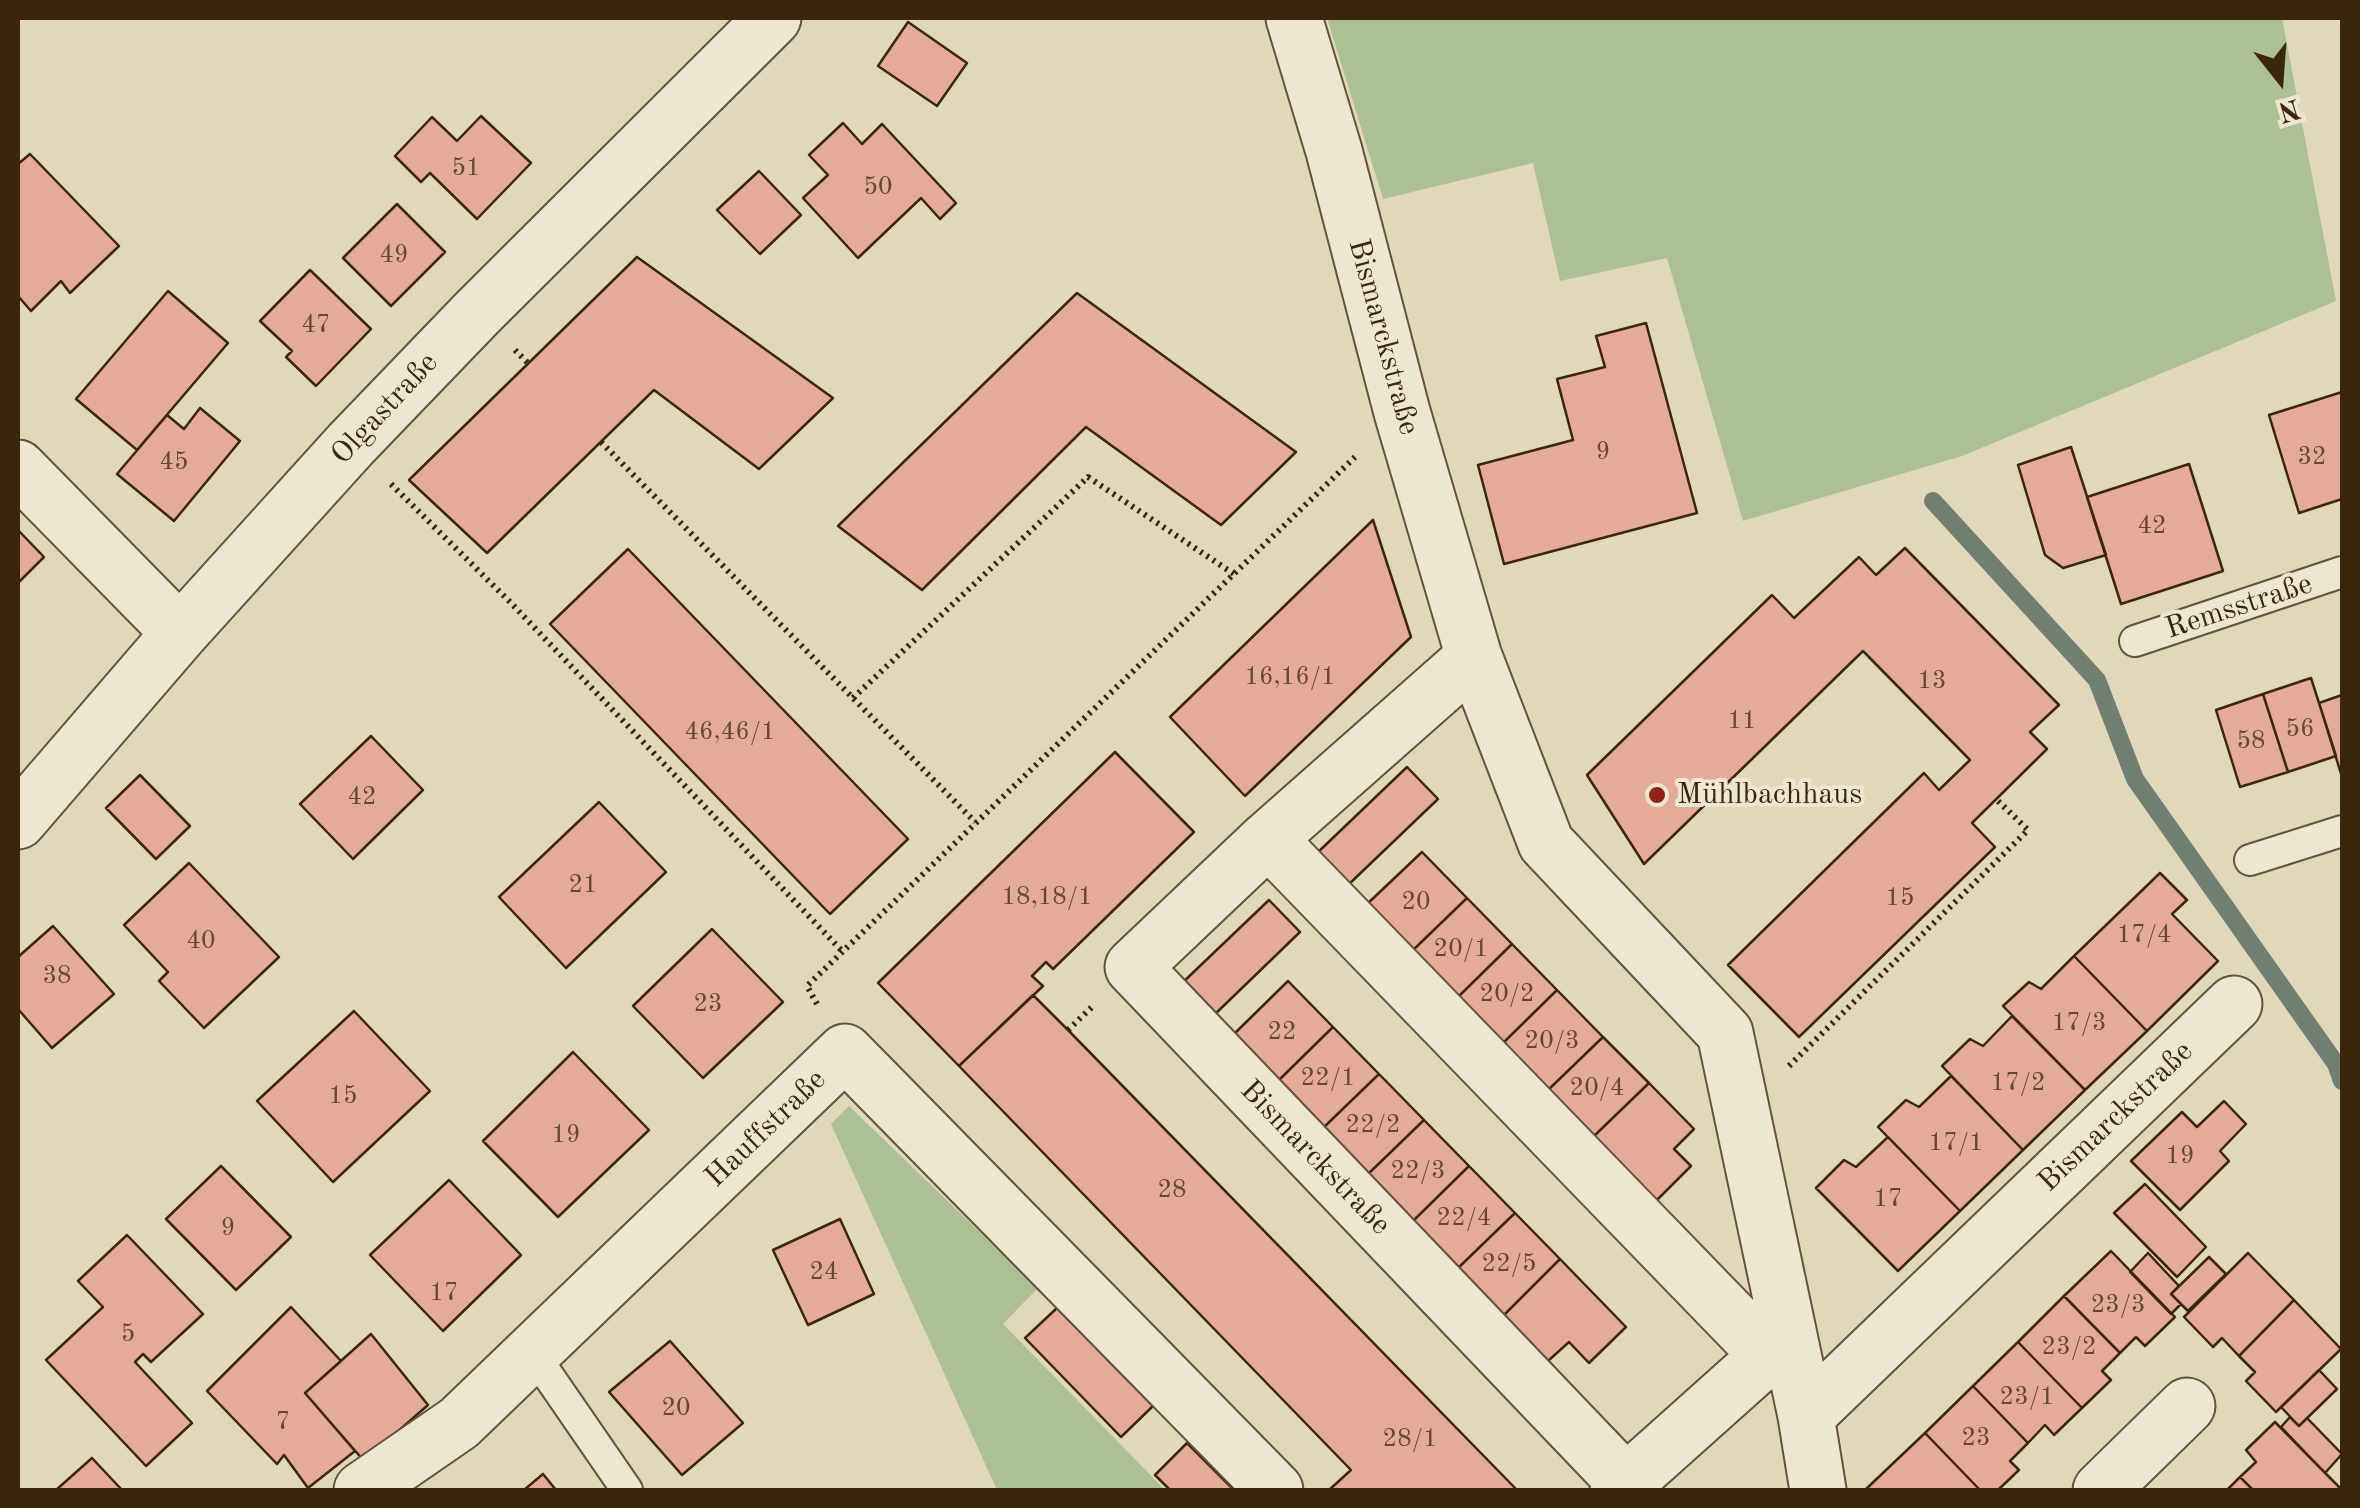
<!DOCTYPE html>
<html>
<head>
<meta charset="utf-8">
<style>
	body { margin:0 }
	#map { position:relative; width:2360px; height:1508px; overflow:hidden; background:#e1d8bc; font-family:"Old Standard TT",serif }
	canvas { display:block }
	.frame { position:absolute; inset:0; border:20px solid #3c260b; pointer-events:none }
	.north { position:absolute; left:2230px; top:30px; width:100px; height:100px; -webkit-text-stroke:8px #ece6d3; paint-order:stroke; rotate:163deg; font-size:28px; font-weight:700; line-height:40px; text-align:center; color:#3c260b }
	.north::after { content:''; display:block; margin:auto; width:35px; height:45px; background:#3c260b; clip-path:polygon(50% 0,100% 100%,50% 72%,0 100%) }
</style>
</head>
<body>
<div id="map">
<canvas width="2360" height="1508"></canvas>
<div class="frame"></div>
<div class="north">N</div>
</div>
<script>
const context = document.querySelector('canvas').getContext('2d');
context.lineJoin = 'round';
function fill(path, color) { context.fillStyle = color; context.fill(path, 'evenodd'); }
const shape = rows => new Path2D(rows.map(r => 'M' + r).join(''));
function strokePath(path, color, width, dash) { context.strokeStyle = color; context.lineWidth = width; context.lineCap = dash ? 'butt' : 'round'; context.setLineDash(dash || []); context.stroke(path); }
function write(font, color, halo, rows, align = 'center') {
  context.font = font + ' "Old Standard TT",serif'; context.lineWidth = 8; context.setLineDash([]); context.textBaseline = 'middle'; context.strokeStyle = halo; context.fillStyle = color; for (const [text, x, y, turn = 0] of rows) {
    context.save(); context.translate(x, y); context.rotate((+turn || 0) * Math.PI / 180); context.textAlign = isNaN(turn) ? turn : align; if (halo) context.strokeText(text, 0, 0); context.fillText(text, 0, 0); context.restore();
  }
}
const green = shape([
	[1327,18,2282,18,2336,301,1962,456,1743,521,1667,258,1560,281,1533,163,1383,199],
	[849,1106,1038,1288,1003,1324,1165,1490,997,1490,831,1124]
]);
const stream = shape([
	[1933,501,2097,680,2135,779,2336,1064,2342,1081]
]);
const building = shape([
	[908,22,967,63,937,106,878,66,908,22],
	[481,116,531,163,477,219,430,173,421,182,395,156,432,117,457,141,481,116],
	[843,123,862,144,882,124,956,203,940,219,921,198,858,258,803,198,828,175,809,155,843,123],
	[30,154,119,246,70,293,61,281,31,311,18,296,18,164,30,154],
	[759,171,801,215,760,254,717,210,759,171],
	[397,204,445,252,391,306,343,258,397,204],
	[637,257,833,398,759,469,654,390,487,553,409,480,637,257],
	[310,270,371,329,316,386,286,357,292,351,260,321,310,270],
	[168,291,228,343,137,450,76,399,168,291],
	[1077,293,1296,452,1221,525,1086,427,922,590,838,526,1077,293],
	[1646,323,1697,513,1504,564,1478,465,1573,440,1557,379,1605,367,1596,336,1646,323],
	[2342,392,2342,499,2299,513,2269,415,2342,392],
	[200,408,240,441,174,521,117,474,167,415,184,429,200,408],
	[2071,447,2106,555,2063,568,2045,555,2018,465,2071,447],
	[2189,464,2223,571,2121,604,2087,497,2189,464],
	[1373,520,1411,637,1245,796,1170,717,1373,520],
	[18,530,44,557,18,583,18,530],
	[1905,548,2059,705,2030,732,2047,749,1972,823,1995,847,1799,1037,1728,965,1924,773,1939,790,1970,760,1863,651,1644,864,1587,775,1772,595,1794,618,1859,557,1876,575,1905,548],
	[628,549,908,839,830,914,550,624,628,549],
	[2311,678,2336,756,2288,772,2263,694,2311,678],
	[2263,694,2288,772,2240,787,2216,710,2263,694],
	[2342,695,2342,777,2319,703,2342,695],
	[371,736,423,790,353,859,300,804,371,736],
	[1115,752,1194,832,1053,969,1046,962,1032,976,1043,986,959,1066,878,983,1115,752],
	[1407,767,1438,799,1346,887,1315,855,1407,767],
	[140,775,190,826,156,859,106,808,140,775],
	[599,802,666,872,566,968,499,897,599,802],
	[1422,852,1467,898,1410,953,1365,906,1422,852],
	[189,863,279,957,204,1028,159,981,168,972,124,925,189,863],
	[2160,873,2187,900,2172,914,2218,961,2147,1031,2074,956,2160,873],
	[1467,898,1512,944,1456,999,1410,953,1467,898],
	[1269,900,1300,932,1211,1018,1180,985,1269,900],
	[53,926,114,994,52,1048,18,1009,18,957,53,926],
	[712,929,783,1002,703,1078,633,1006,712,929],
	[1512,944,1557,990,1501,1045,1456,999,1512,944],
	[2074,956,2147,1031,2085,1090,2003,1006,2029,982,2041,989,2074,956],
	[1288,981,1333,1027,1276,1083,1231,1037,1288,981],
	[1557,990,1603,1037,1546,1092,1501,1045,1557,990],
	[1033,995,1068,1030,1517,1490,1329,1490,1351,1470,959,1066,1033,995],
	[354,1011,430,1091,333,1182,257,1101,354,1011],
	[2012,1016,2085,1090,2023,1150,1942,1066,1970,1039,1983,1046,2012,1016],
	[1333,1027,1379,1074,1321,1130,1276,1083,1333,1027],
	[1603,1037,1649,1083,1592,1138,1546,1092,1603,1037],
	[573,1052,649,1130,558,1217,483,1141,573,1052],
	[1379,1074,1424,1120,1366,1176,1321,1130,1379,1074],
	[1951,1076,2023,1150,1960,1211,1878,1127,1906,1100,1919,1107,1951,1076],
	[1649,1083,1694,1129,1674,1149,1691,1166,1654,1203,1592,1138,1649,1083],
	[2224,1101,2246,1124,2220,1151,2229,1161,2180,1210,2131,1161,2182,1112,2197,1127,2224,1101],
	[1424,1120,1469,1166,1412,1222,1366,1176,1424,1120],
	[1888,1137,1960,1211,1898,1271,1816,1188,1844,1160,1856,1167,1888,1137],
	[221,1166,291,1237,236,1290,166,1219,221,1166],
	[1469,1166,1515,1213,1457,1269,1412,1222,1469,1166],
	[449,1180,521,1255,443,1331,370,1255,449,1180],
	[2145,1184,2206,1247,2177,1277,2114,1213,2145,1184],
	[1515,1213,1560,1259,1503,1316,1457,1269,1515,1213],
	[840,1219,874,1294,808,1325,773,1250,840,1219],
	[127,1235,203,1314,151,1362,143,1354,135,1362,192,1423,146,1466,46,1360,103,1307,78,1281,127,1235],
	[2111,1251,2175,1317,2145,1346,2136,1337,2120,1353,2064,1296,2111,1251],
	[2148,1253,2179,1286,2171,1294,2181,1304,2171,1314,2130,1272,2148,1253],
	[2248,1253,2294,1300,2239,1356,2222,1338,2213,1347,2184,1317,2248,1253],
	[2209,1257,2226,1274,2188,1311,2171,1294,2209,1257],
	[1560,1259,1626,1327,1589,1363,1569,1342,1548,1361,1503,1316,1560,1259],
	[2064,1296,2120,1353,2102,1371,2111,1380,2082,1408,2018,1342,2064,1296],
	[2294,1300,2341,1349,2276,1412,2246,1381,2255,1372,2239,1356,2294,1300],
	[291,1307,341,1361,305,1393,355,1451,308,1488,284,1455,277,1464,207,1391,291,1307],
	[1057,1308,1153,1406,1121,1437,1025,1338,1057,1308],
	[371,1334,428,1405,364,1461,305,1393,371,1334],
	[670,1341,743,1423,682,1475,609,1392,670,1341],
	[2018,1342,2082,1408,2054,1435,2045,1425,2028,1443,1973,1386,2018,1342],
	[2319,1370,2337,1389,2299,1426,2281,1407,2319,1370],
	[1973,1386,2028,1443,2010,1461,2019,1470,1998,1490,1980,1490,1925,1433,1973,1386],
	[2290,1417,2299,1426,2307,1418,2342,1454,2325,1473,2281,1427,2290,1417],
	[2275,1422,2341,1489,2340,1490,2253,1490,2240,1477,2256,1462,2246,1450,2275,1422],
	[1925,1433,1980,1490,1865,1490,1925,1433],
	[1187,1443,1234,1490,1170,1490,1155,1475,1187,1443],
	[92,1458,122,1490,56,1490,92,1458],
	[543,1474,556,1490,524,1490,543,1474],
	[2240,1477,2253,1490,2227,1490,2240,1477]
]);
const path = shape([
	[515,350,528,363],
	[601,442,975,822],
	[391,484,510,602,842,951],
	[853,698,1088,477,1234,574],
	[817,1004,807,986,1355,457],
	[1068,1030,1093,1006],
	[1789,1066,2028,830,1996,799]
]);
const service = shape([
	[2135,641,2342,572],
	[2250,860,2342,831],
	[532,1352,627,1490]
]);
const minor = shape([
	[1294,18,1334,151,1402,412,1474,657],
	[18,468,180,633],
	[18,821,180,633,351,444,477,313,773,18],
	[1268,839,1769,1356],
	[1806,1416,2234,1004],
	[1626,1483,1133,967,1268,839,1474,657,1546,843,1725,1033,1806,1416,1818,1490],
	[362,1490,459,1423,845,1052,1275,1490],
	[1618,1490,1789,1337],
	[2101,1490,2187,1406]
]);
const markers = [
	[1657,795,10,"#8f2418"]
];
const numberNames = [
	["51",466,168],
	["50",878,187],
	["49",394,255],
	["47",316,325],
	["9",1603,452],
	["32",2312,457],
	["45",174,462],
	["42",2152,526],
	["16,16/1",1290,677],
	["13",1932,681],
	["11",1742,721],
	["56",2300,729],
	["46,46/1",730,732],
	["58",2251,741],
	["42",362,797],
	["21",583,885],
	["18,18/1",1047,897],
	["15",1900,898],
	["20",1416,902],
	["17/4",2144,935],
	["40",201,941],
	["20/1",1461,949],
	["38",57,976],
	["20/2",1507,994],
	["23",708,1004],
	["17/3",2079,1023],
	["22",1282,1032],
	["20/3",1552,1041],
	["22/1",1328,1078],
	["17/2",2018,1083],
	["20/4",1597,1088],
	["15",343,1096],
	["22/2",1373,1125],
	["19",566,1135],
	["17/1",1956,1143],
	["19",2180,1156],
	["22/3",1418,1171],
	["28",1172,1190],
	["17",1888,1199],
	["22/4",1464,1218],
	["9",228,1228],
	["22/5",1509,1264],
	["24",824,1272],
	["17",444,1293],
	["23/3",2118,1305],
	["5",128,1334],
	["23/2",2069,1347],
	["23/1",2027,1397],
	["20",676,1408],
	["7",283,1422],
	["23",1976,1438],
	["28/1",1410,1439]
];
const streetNames = [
	["Bismarckstraße",1383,337,75],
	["Olgastraße",385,409,-47],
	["Remsstraße",2239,607,-18],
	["Bismarckstraße",2116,1117,-44],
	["Hauffstraße",766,1129,-44],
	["Bismarckstraße",1315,1158,46]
];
const poiNames = [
	["Mühlbachhaus",1677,795]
];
fill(green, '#adc095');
strokePath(stream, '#717e72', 18);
fill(building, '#e4aa9a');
strokePath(building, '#3c260b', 2.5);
strokePath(service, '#655237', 34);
strokePath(minor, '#655237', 59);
strokePath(path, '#3c260b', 6, [2.5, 5]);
strokePath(service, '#ece6d3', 30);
strokePath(minor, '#ece6d3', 55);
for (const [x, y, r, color] of markers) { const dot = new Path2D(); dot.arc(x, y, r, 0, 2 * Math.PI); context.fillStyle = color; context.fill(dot); strokePath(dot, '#ece6d3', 4); }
write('25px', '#66472f', null, numberNames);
write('30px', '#3c260b', '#ece6d3', streetNames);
write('30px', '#3c260b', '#ece6d3', poiNames, 'left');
</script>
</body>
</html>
